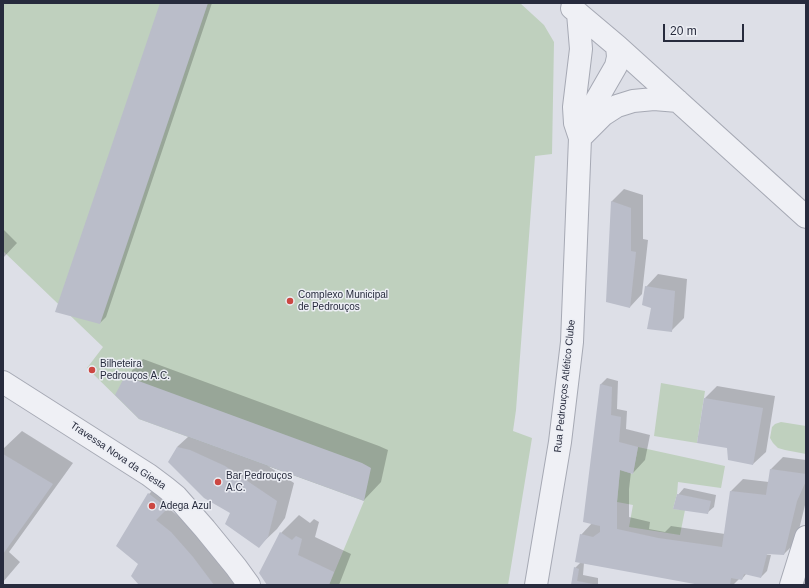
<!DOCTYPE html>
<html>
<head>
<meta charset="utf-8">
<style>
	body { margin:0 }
	#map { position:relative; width:809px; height:588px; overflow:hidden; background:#dddfe7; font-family:Helvetica,sans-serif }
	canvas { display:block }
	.frame { position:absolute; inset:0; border:4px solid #272b3d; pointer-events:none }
	.scale { position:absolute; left:663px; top:24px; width:81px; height:18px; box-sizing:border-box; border:2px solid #272b3d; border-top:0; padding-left:5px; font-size:12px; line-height:14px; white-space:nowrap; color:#272b3d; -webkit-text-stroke:3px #eceef4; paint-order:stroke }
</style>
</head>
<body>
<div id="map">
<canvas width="809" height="588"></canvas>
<div class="frame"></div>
<div class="scale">20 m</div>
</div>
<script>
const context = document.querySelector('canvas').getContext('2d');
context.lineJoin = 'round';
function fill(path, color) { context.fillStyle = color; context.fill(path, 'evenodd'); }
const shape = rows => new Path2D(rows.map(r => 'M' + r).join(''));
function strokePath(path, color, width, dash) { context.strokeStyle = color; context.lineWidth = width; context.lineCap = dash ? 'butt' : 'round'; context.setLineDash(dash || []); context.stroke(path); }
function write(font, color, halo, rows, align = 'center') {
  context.font = font + ' Helvetica,sans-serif'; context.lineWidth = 3; context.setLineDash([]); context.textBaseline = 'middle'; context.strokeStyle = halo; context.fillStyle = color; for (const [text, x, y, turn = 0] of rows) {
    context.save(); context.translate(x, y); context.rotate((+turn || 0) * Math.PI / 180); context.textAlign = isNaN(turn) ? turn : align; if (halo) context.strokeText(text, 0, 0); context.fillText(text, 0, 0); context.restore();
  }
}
const green = shape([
	[3,3,520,3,544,25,554,42,552,154,535,156,516,410,513,431,532,438,508,585,329,585,364,501,139,419,87,368,103,347,3,251],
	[661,383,705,391,697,443,654,436],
	[781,422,806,426,806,454,785,450,778,448,773,443,770,438,772,427,775,424],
	[638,447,725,466,721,488,678,482,677,494,673,509,685,510,680,535,629,527,633,505,617,502,620,470,633,474]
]);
const shadow = shape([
	[161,3,212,3,106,317,100,323],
	[624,189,643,195,643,239,648,240,642,294,630,307,607,301,612,201],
	[3,229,17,243,3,258],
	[658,274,687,279,684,318,672,330,652,307,646,287],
	[143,359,379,446,388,450,381,482,364,500,268,466,294,483,285,518,277,529,259,546,177,447,189,436,126,377],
	[607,378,618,381,617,409,627,411,626,429,650,435,645,460,633,473,631,472,629,489,629,517,650,522,649,529,665,532,671,526,725,534,731,491,743,479,769,482,771,469,783,457,806,460,806,501,796,542,784,554,746,552,771,555,767,571,761,577,747,573,742,579,740,578,733,585,705,585,584,563,583,575,598,578,598,584,604,585,572,585,575,568,581,562,581,535,592,523,595,436,601,384],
	[717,386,775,396,766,452,753,464,729,459,728,447,705,398],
	[22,431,73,463,9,552,20,562,3,582,3,449],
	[155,488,171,503,167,507,183,520,206,544,235,585,140,585,139,564,149,494],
	[684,488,716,495,714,507,707,513,678,495],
	[299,515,310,523,314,519,319,522,315,537,351,554,339,585,269,585,260,573,281,533],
	[806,576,806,585,803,585]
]);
const building = shape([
	[160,3,208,3,100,324,55,312],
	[611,201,631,208,631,251,636,252,630,308,606,302],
	[645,286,675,291,672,332,647,329,651,308,642,305],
	[125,376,362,463,371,468,364,501,139,419,115,395],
	[600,384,612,387,611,415,621,417,619,442,638,447,633,474,620,470,617,502,617,529,658,538,722,547,730,491,766,495,770,469,806,474,806,481,797,501,784,555,767,554,761,578,744,574,742,580,731,578,730,585,700,585,575,562,580,534,593,537,600,532,600,526,583,522],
	[704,398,763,408,753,465,728,460,727,448,697,443],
	[177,447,190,450,225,466,277,501,268,537,259,548,225,524,230,513,204,498,168,462],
	[3,454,53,484,3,554],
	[148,493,162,504,166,510,156,520,171,532,193,557,214,585,139,585,131,576,138,564,116,546],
	[677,494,711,501,708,514,673,509],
	[280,532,292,540,296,536,302,539,298,555,334,572,329,585,267,585,259,573],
	[574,567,579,569,577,581,593,584,593,585,571,585]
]);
const minor = shape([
	[572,8,617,46,806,217],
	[584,128,597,99,616,66,618,57,617,46],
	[580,138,603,115,617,106,633,101,654,99,678,101],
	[3,382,149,475,165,487,176,496,205,529,236,567,249,585],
	[536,585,560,442,572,342,580,138,575,123,574,107,581,49,578,13],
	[791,585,806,537]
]);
const markers = [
	[290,301,4,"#cc4742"],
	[92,370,4,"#cc4742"],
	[218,482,4,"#cc4742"],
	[152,506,4,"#cc4742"]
];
const poiNames = [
	["Complexo Municipal",298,295],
	["de Pedrouços",298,307],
	["Bilheteira",100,364],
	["Pedrouços A.C.",100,376],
	["Bar Pedrouços",226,476],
	["A.C.",226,488],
	["Adega Azul",160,506]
];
const streetNames = [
	["Rua Pedrouços Atlético Clube",565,386,-84],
	["Travessa Nova da Giesta",118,456,34]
];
fill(green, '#bfd0be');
fill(shadow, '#0003');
fill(building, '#babdc9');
strokePath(minor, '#a6a9b4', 24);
strokePath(minor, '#eff0f5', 22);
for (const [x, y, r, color] of markers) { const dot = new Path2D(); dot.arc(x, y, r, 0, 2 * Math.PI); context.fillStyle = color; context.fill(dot); strokePath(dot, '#eceef4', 1.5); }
write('10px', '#272b3d', '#eceef4', poiNames, 'left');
write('10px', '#272b3d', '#eceef4', streetNames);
</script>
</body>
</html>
